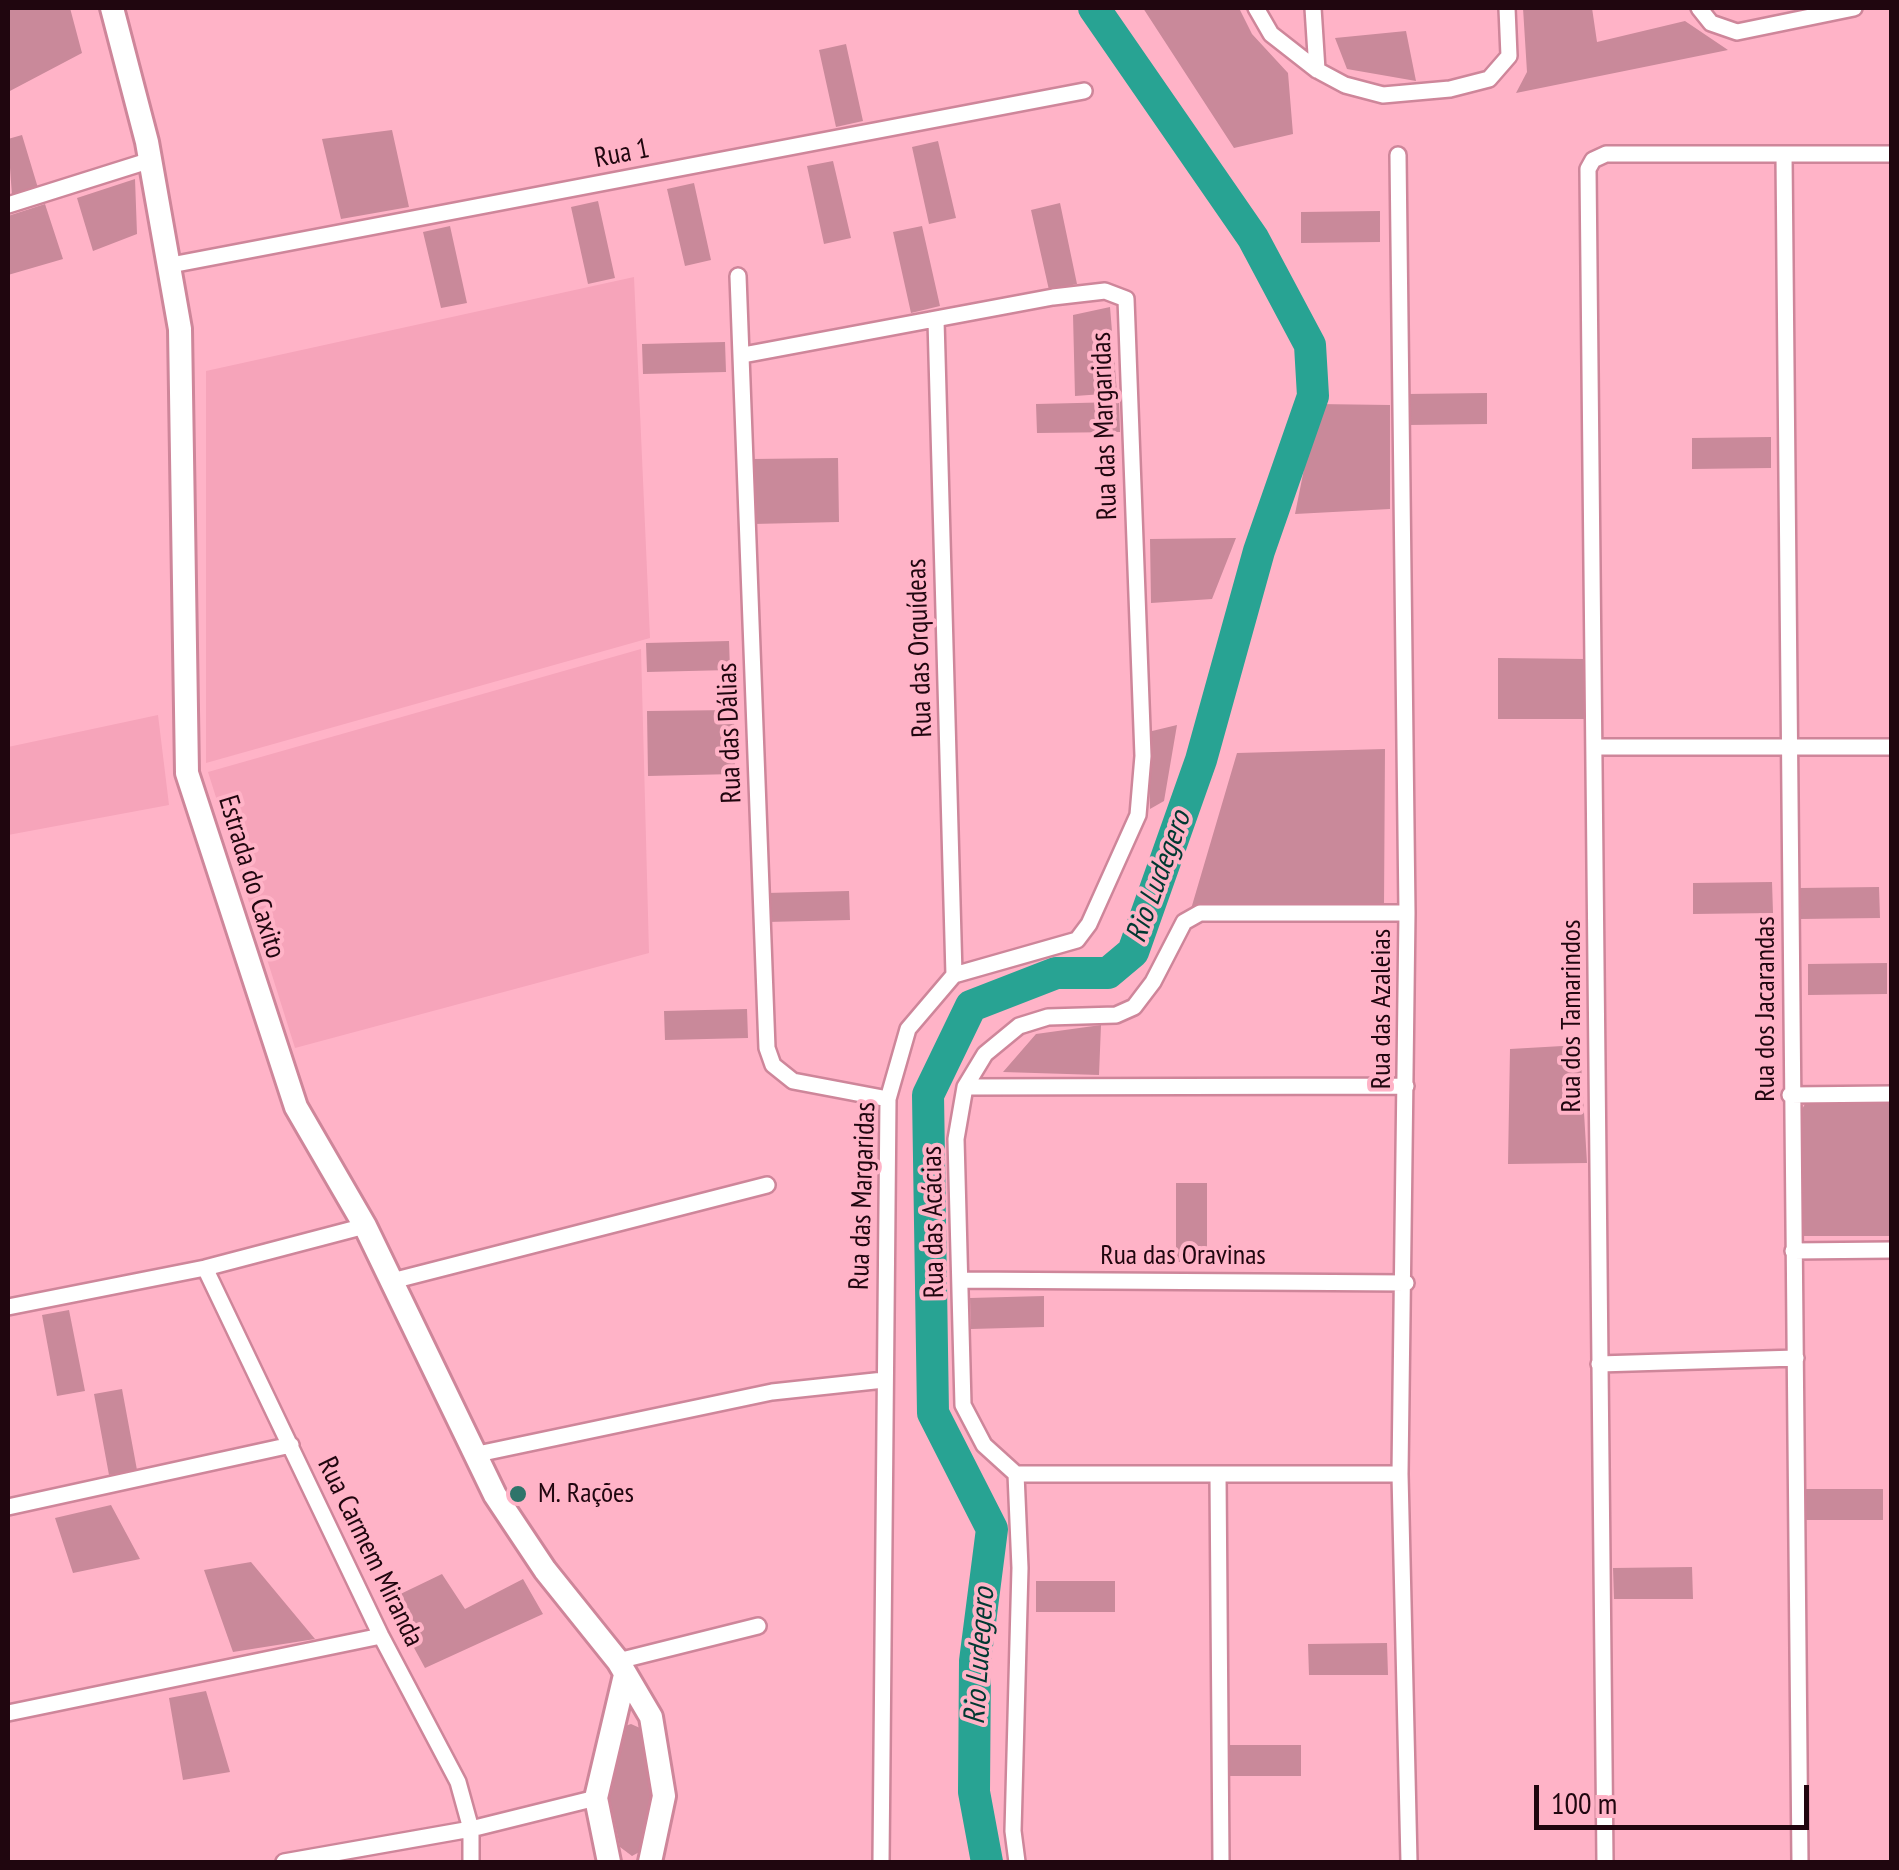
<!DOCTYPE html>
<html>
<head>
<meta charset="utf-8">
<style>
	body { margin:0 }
	#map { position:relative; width:1899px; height:1870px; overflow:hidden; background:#ffb3c7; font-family:"PT Sans Narrow",sans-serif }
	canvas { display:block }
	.frame { position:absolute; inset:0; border:10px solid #20060f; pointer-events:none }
	.scale { position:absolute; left:1534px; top:1785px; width:275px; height:45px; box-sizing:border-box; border:5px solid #20060f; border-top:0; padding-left:12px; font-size:30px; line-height:35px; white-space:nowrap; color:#20060f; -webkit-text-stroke:8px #ffb3c7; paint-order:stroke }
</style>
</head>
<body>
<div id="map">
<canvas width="1899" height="1870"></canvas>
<div class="frame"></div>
<div class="scale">100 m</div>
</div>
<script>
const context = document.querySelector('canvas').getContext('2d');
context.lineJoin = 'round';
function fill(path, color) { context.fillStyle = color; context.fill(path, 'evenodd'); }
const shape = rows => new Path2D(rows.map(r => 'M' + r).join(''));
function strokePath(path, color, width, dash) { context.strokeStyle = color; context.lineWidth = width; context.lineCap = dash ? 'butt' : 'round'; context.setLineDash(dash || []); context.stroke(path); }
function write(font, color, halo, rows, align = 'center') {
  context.font = font + ' "PT Sans Narrow",sans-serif'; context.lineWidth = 8; context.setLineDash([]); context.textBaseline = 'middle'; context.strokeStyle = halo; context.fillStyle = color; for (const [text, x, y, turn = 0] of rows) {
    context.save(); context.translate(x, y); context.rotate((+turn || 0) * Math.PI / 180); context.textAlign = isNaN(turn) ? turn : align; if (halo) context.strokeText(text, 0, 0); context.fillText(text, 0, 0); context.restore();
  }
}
const built = shape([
	[634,277,650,638,206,763,206,371],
	[641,649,649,953,295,1048,208,772],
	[158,715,169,805,8,835,8,747]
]);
const green = shape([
	[8,8,70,8,82,53,8,92],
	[1143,8,1239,8,1252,34,1288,73,1293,134,1234,148],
	[1523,8,1592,8,1597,42,1685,21,1728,50,1516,93,1527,72],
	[1406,31,1416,81,1347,69,1335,38],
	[846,44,863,121,836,127,819,50],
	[392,130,409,207,341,219,322,139],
	[22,135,38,188,12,196,8,139],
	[938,141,956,218,929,224,912,147],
	[833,161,851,238,824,244,807,166],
	[135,179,137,234,93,251,77,198],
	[694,183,711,260,685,266,667,189],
	[598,201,615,278,588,284,571,207],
	[1060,203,1077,284,1049,290,1031,210],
	[45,204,63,259,8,275,8,216],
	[1380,211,1380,242,1301,243,1301,212],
	[450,226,467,303,441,308,423,232],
	[922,226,940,306,911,313,893,232],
	[1110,307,1117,393,1075,396,1073,315],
	[725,342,726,372,643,374,642,344],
	[1487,393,1487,424,1408,425,1407,394],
	[1119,402,1120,432,1037,433,1036,404],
	[1317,404,1390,405,1390,509,1295,514],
	[1771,437,1771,468,1692,469,1692,438],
	[838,458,839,522,753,524,752,459],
	[1236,538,1212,599,1151,603,1150,539],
	[729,641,730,670,647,672,646,643],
	[1498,658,1585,659,1585,719,1498,719],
	[734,710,735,774,648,776,647,711],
	[1177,725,1164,801,1150,809,1148,732],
	[1385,749,1384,906,1191,909,1237,753],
	[1772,882,1773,913,1693,914,1693,883],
	[1879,887,1880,918,1800,919,1800,888],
	[849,891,850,920,767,922,766,893],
	[1887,963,1887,994,1808,995,1808,964],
	[747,1009,748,1038,665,1040,664,1011],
	[1101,1025,1099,1075,1003,1072,1036,1034],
	[1580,1045,1587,1163,1508,1164,1510,1049],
	[1891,1101,1891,1236,1796,1236,1797,1118,1805,1104],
	[1207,1183,1207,1262,1176,1262,1176,1183],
	[1044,1296,1044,1327,971,1329,970,1298],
	[69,1310,85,1391,57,1396,42,1315],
	[122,1389,137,1470,109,1475,94,1394],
	[1804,1489,1883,1489,1883,1520,1804,1520],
	[111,1505,140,1559,73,1573,55,1518],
	[251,1562,315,1639,233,1652,204,1570],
	[1692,1567,1693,1599,1614,1599,1613,1568],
	[442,1574,465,1609,523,1579,543,1614,425,1668,388,1600],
	[1036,1581,1115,1581,1115,1612,1036,1612],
	[1387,1643,1388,1675,1309,1675,1308,1644],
	[206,1691,230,1772,183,1780,169,1698],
	[631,1724,640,1728,646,1744,653,1796,643,1850,632,1856,620,1847,609,1796,622,1727],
	[1222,1745,1301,1745,1301,1776,1222,1776]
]);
const river = shape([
	[987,1862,974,1792,975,1661,992,1529,933,1413,928,1095,971,1006,1056,973,1108,973,1133,952,1201,760,1259,551,1313,396,1310,345,1253,238,1094,8]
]);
const minor = shape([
	[1256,8,1271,34,1317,70,1345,85,1383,95,1450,89,1489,79,1509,56,1507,8],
	[1313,8,1317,70],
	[1699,8,1711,23,1737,32,1854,8],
	[1398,155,1407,913,1400,1474,1409,1862],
	[1784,156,1800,1862],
	[8,205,151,160],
	[171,265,1084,91],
	[738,276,767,1048,773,1065,793,1081,888,1099],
	[936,320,954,975],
	[743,355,1053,297,1105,291,1126,299,1143,756,1138,815,1089,924,1077,940,954,975,908,1029,888,1099,881,1862],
	[1596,747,1892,747],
	[965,1087,1406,1086],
	[1790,1095,1892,1094],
	[1793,1251,1892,1250],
	[205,1268,381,1636,458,1782,471,1829,471,1862],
	[960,1280,1406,1283],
	[392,1281,767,1185],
	[8,1307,205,1268,365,1226],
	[1599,1364,1796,1358],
	[473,1455,772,1392,884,1380],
	[1016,1474,1400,1474],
	[1218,1475,1221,1862],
	[8,1507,291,1445],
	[618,1661,758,1626],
	[8,1713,381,1636],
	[284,1862,471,1829,596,1798],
	[1017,1862,1013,1831,1020,1568,1016,1474,984,1445,963,1405,956,1139,965,1087,985,1054,1019,1026,1048,1017,1116,1015,1134,1007,1153,982,1184,922,1200,913,1407,913],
	[1605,1862,1588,169,1593,160,1606,154,1892,154]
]);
const secondary = shape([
	[112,8,147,142,180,329,187,773,296,1107,365,1226,495,1495,545,1570,618,1661,651,1717,664,1796,650,1862],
	[609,1862,596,1798,625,1675]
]);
const markers = [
	[518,1494,10,"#2e746a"]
];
const streetNames = [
	["Rua 1",622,154,-11],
	["Rua das Margaridas",1105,426,-92],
	["Rua das Orquídeas",920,648,-92],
	["Rua das Dálias",730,733,-92],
	["Estrada do Caxito",251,877,73],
	["Rua das Azaleias",1382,1009,-90],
	["Rua dos Jacarandas",1766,1009,-90],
	["Rua dos Tamarindos",1572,1016,-90],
	["Rua das Margaridas",863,1196,-88],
	["Rua das Acácias",934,1222,-91],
	["Rua das Oravinas",1183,1256],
	["Rua Carmem Miranda",370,1552,64]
];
const poiNames = [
	["M. Rações",538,1494]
];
const waterNames = [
	["Rio Ludegero",1159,877,-70],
	["Rio Ludegero",980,1656,-86]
];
fill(built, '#f6a4ba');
fill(green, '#c9899a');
strokePath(river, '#28a393', 32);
strokePath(minor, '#ce869a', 20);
strokePath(secondary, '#ce869a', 28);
strokePath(minor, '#fff', 15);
strokePath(secondary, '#fff', 22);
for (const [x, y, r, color] of markers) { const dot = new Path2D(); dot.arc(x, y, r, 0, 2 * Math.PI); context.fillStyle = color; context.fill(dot); strokePath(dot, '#ffb3c7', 4); }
write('28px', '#20060f', '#ffb3c7', streetNames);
write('28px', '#20060f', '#ffb3c7', poiNames, 'left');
write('italic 30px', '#003831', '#ffb3c7', waterNames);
</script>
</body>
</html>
